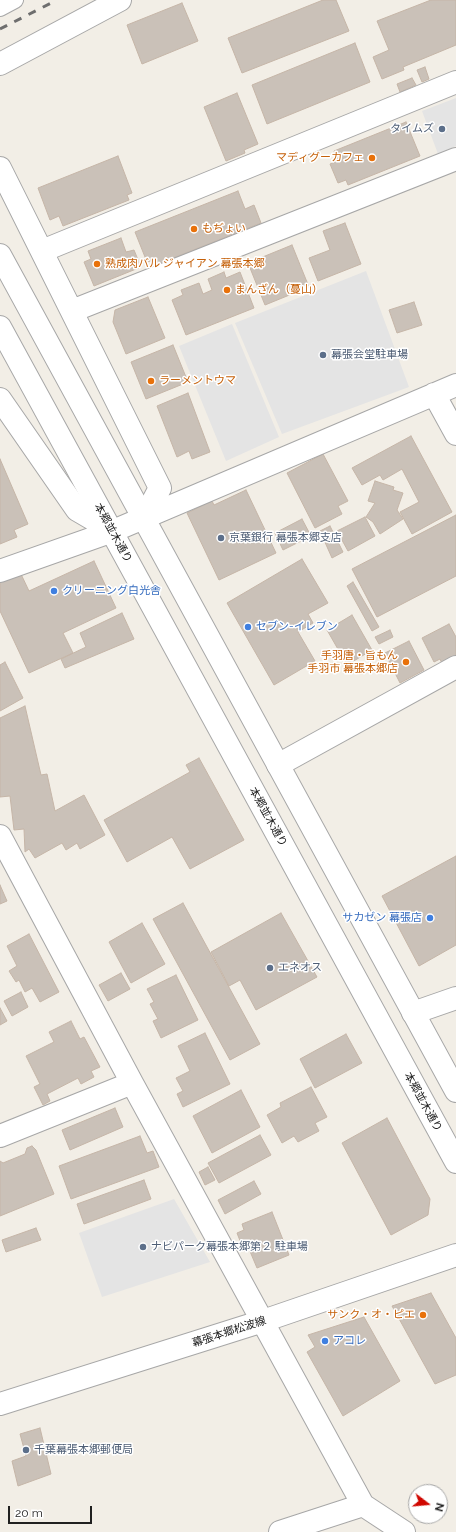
<!DOCTYPE html>
<html>
<head>
<meta charset="utf-8">
<style>
	body { margin:0 }
	#map { position:relative; width:456px; height:1532px; overflow:hidden; background:#f2eee6; font-family:Raleway,sans-serif }
	canvas { display:block }
	.north { position:absolute; left:408px; top:1484px; width:40px; height:40px; box-sizing:border-box; background:#fff; border:1px solid #a6a6a6; border-radius:50%; rotate:106deg; font-size:11px; font-weight:700; line-height:16px; text-align:center; color:#202020 }
	.north::after { content:''; display:block; margin:auto; width:14px; height:18px; background:#d00700; clip-path:polygon(50% 0,100% 100%,50% 72%,0 100%) }
	.scale { position:absolute; left:8px; top:1506px; width:84px; height:18px; box-sizing:border-box; border:2px solid #202020; border-top:0; padding-left:5px; font-size:12px; line-height:14px; white-space:nowrap; color:#202020; -webkit-text-stroke:3px #fff; paint-order:stroke }
</style>
</head>
<body>
<div id="map">
<canvas width="456" height="1532"></canvas>
<div class="north">N</div>
<div class="scale">20 m</div>
</div>
<script>
const context = document.querySelector('canvas').getContext('2d');
context.lineJoin = 'round';
function fill(path, color) { context.fillStyle = color; context.fill(path, 'evenodd'); }
const shape = rows => new Path2D(rows.map(r => 'M' + r).join(''));
function strokePath(path, color, width, dash) { context.strokeStyle = color; context.lineWidth = width; context.lineCap = dash ? 'butt' : 'round'; context.setLineDash(dash || []); context.stroke(path); }
function write(font, color, halo, rows, align = 'center') {
  context.font = font + ' Raleway,"Noto Sans JP",sans-serif'; context.lineWidth = 3; context.setLineDash([]); context.textBaseline = 'middle'; context.strokeStyle = halo; context.fillStyle = color; for (const [text, x, y, turn = 0] of rows) {
    context.save(); context.translate(x, y); context.rotate((+turn || 0) * Math.PI / 180); context.textAlign = isNaN(turn) ? turn : align; if (halo) context.strokeText(text, 0, 0); context.fillText(text, 0, 0); context.restore();
  }
}
const parking = shape([
	[456,98,456,146,438,154,422,111],
	[366,271,409,387,282,434,235,323],
	[232,324,279,437,226,461,179,346],
	[174,1199,210,1262,102,1297,79,1233]
]);
const building = shape([
	[323,0,336,0,349,31,242,73,228,38,323,0],
	[431,0,456,0,456,45,403,67,404,70,382,79,373,57,389,50,377,21,431,0],
	[182,3,198,41,142,64,127,25,182,3],
	[355,43,370,82,267,124,252,85,355,43],
	[425,67,429,79,422,82,417,70,425,67],
	[412,78,416,85,400,92,397,84,412,78],
	[237,93,258,144,244,150,245,153,226,161,204,107,237,93],
	[406,122,420,156,348,185,346,180,338,183,330,164,338,161,334,151,406,122],
	[118,156,132,193,127,195,129,200,63,226,59,216,50,220,38,188,118,156],
	[238,191,245,209,254,205,261,223,156,265,154,260,147,262,135,232,238,191],
	[345,223,361,264,318,281,309,258,330,250,323,231,345,223],
	[121,238,126,252,134,250,141,267,94,286,84,262,91,259,88,251,121,238],
	[292,245,309,287,265,305,248,263,292,245],
	[224,272,226,278,240,272,254,308,186,335,172,300,183,295,181,290,199,283,203,294,212,290,208,279,224,272],
	[148,297,165,338,126,354,113,322,115,310,148,297],
	[414,302,422,325,397,333,389,310,414,302],
	[173,345,188,382,146,399,131,362,173,345],
	[188,393,210,452,192,459,189,451,177,457,157,406,188,393],
	[411,436,452,512,412,534,400,512,419,502,402,469,383,480,380,475,362,485,352,468,411,436],
	[323,454,348,501,338,506,342,514,315,528,287,473,323,454],
	[0,459,28,524,14,530,17,537,0,544,0,459],
	[375,481,394,487,393,490,403,493,397,510,403,519,380,534,373,522,366,517,375,503,368,501,375,481],
	[246,490,276,553,219,580,187,513,212,501,214,505,246,490],
	[456,515,456,576,377,617,352,569,456,515],
	[365,517,375,536,348,551,337,531,365,517],
	[302,519,311,536,283,550,275,533,302,519],
	[330,526,343,552,332,558,320,531,330,526],
	[302,559,328,603,308,614,313,623,298,632,315,661,274,685,227,603,302,559],
	[94,561,116,608,63,633,73,653,29,673,0,611,0,582,20,572,29,591,94,561],
	[353,582,379,627,372,631,347,586,353,582],
	[122,613,134,639,65,668,61,659,86,647,80,633,122,613],
	[352,615,372,650,347,665,327,630,352,615],
	[449,624,456,637,456,659,443,666,440,659,434,662,422,638,449,624],
	[390,630,393,637,379,644,375,637,390,630],
	[409,641,424,670,400,683,385,653,409,641],
	[5,662,23,698,0,711,0,665,5,662],
	[25,706,41,775,47,774,55,811,84,795,105,835,80,849,77,843,66,850,62,843,35,858,29,849,25,852,24,829,14,830,10,796,0,797,0,718,25,706],
	[199,758,244,840,190,869,172,837,127,862,104,820,190,772,186,765,199,758],
	[456,856,456,945,419,966,382,896,456,856],
	[0,885,7,901,0,904,0,885],
	[183,903,260,1044,230,1060,153,919,183,903],
	[281,913,317,977,256,1010,240,980,229,986,211,952,281,913],
	[142,923,165,964,131,983,109,942,142,923],
	[29,934,59,992,40,1002,32,988,25,992,19,980,16,982,9,971,17,966,7,946,29,934],
	[121,973,130,989,108,1001,99,985,121,973],
	[176,975,198,1020,161,1038,153,1021,158,1019,150,1004,154,1002,147,989,176,975],
	[21,992,28,1007,12,1016,4,1001,21,992],
	[0,1008,7,1021,0,1025,0,1008],
	[71,1021,80,1039,84,1037,100,1067,91,1071,94,1077,81,1084,78,1078,47,1094,50,1101,43,1105,34,1087,40,1084,26,1056,54,1042,49,1032,71,1021],
	[205,1033,230,1084,183,1107,177,1094,183,1091,176,1078,190,1071,178,1046,205,1033],
	[346,1034,362,1063,315,1088,300,1059,346,1034],
	[311,1087,327,1117,315,1123,319,1131,298,1142,294,1136,282,1143,267,1115,281,1107,280,1103,311,1087],
	[241,1090,260,1127,212,1153,193,1116,241,1090],
	[115,1108,123,1127,70,1150,62,1130,115,1108],
	[387,1118,430,1199,428,1215,391,1235,342,1143,387,1118],
	[260,1135,271,1155,219,1183,208,1163,260,1135],
	[140,1136,147,1153,153,1151,159,1167,71,1199,59,1166,140,1136],
	[32,1146,36,1150,54,1194,0,1216,0,1161,3,1163,25,1154,27,1148,32,1146],
	[208,1167,215,1180,205,1185,199,1172,208,1167],
	[144,1180,151,1199,84,1224,77,1204,144,1180],
	[254,1181,261,1194,225,1214,218,1200,254,1181],
	[272,1212,289,1255,257,1268,249,1249,244,1251,237,1233,244,1230,242,1224,272,1212],
	[36,1228,41,1240,6,1252,2,1240,36,1228],
	[431,1293,456,1338,456,1375,435,1384,392,1306,431,1293],
	[364,1317,400,1381,343,1416,307,1352,315,1347,308,1335,364,1317],
	[40,1428,51,1474,18,1486,12,1461,26,1456,20,1434,40,1428]
]);
const service = shape([
	[0,8,15,0]
]);
const minor = shape([
	[0,64,120,0],
	[0,168,160,488,144,518],
	[42,251,456,82],
	[72,311,456,159],
	[434,394,456,434],
	[0,399,77,510,113,531],
	[0,571,113,531,456,385],
	[278,765,456,667],
	[0,836,132,1083,363,1505,404,1532],
	[413,1013,456,998],
	[0,1136,132,1083],
	[280,1532,363,1505]
]);
const tertiary = shape([
	[0,255,456,1091],
	[0,327,456,1162],
	[0,1404,263,1321,456,1255]
]);
const rail = shape([
	[0,29,57,0]
]);
const markers = [
	[442,129,4,"#5c6f8a"],
	[372,158,4,"#e8710a"],
	[194,229,4,"#e8710a"],
	[97,264,4,"#e8710a"],
	[227,290,4,"#e8710a"],
	[323,355,4,"#5c6f8a"],
	[151,381,4,"#e8710a"],
	[221,538,4,"#5c6f8a"],
	[54,591,4,"#3f7fe0"],
	[248,627,4,"#3f7fe0"],
	[406,662,4,"#e8710a"],
	[430,918,4,"#3f7fe0"],
	[270,968,4,"#5c6f8a"],
	[143,1247,4,"#5c6f8a"],
	[423,1315,4,"#e8710a"],
	[325,1341,4,"#3f7fe0"],
	[26,1450,4,"#5c6f8a"]
];
const serviceNames = [
	["タイムズ",434,129,"right"],
	["幕張会堂駐車場",331,355],
	["京葉銀行 幕張本郷支店",229,538],
	["エネオス",278,968],
	["ナビパーク幕張本郷第２ 駐車場",151,1247],
	["千葉幕張本郷郵便局",34,1450]
];
const foodNames = [
	["マディグーカフェ",364,158,"right"],
	["もぢょい",202,229],
	["熟成肉バル ジャイアン 幕張本郷",105,264],
	["まんざん（蔓山）",235,290],
	["ラーメントウマ",159,381],
	["手羽唐・旨もん",398,656,"right"],
	["手羽市 幕張本郷店",398,669,"right"],
	["サンク・オ・ピエ",415,1315,"right"]
];
const streetNames = [
	["本郷並木通り",113,533,61],
	["本郷並木通り",268,817,61],
	["本郷並木通り",423,1102,61],
	["幕張本郷松波線",229,1332,-18]
];
const shopNames = [
	["クリーニング白光舎",62,591],
	["セブン-イレブン",256,627],
	["サカゼン 幕張店",422,918,"right"],
	["アコレ",333,1341]
];
fill(parking, '#e4e4e4');
fill(building, '#cac1b8');
strokePath(building, '#c5b5a7', 1);
strokePath(service, '#a7a7a7', 18);
strokePath(minor, '#a7a7a7', 24);
strokePath(tertiary, '#a7a7a7', 24);
strokePath(service, '#fff', 16);
strokePath(minor, '#fff', 22);
strokePath(tertiary, '#fff', 22);
strokePath(rail, '#6e6e6e', 3, [8, 8]);
for (const [x, y, r, color] of markers) { const dot = new Path2D(); dot.arc(x, y, r, 0, 2 * Math.PI); context.fillStyle = color; context.fill(dot); strokePath(dot, '#fff', 1.5); }
write('11px', '#4e5e75', '#fff', serviceNames, 'left');
write('11px', '#c56008', '#fff', foodNames, 'left');
write('11px', '#202020', '#fff', streetNames);
write('11px', '#366cbe', '#fff', shopNames, 'left');
</script>
</body>
</html>
